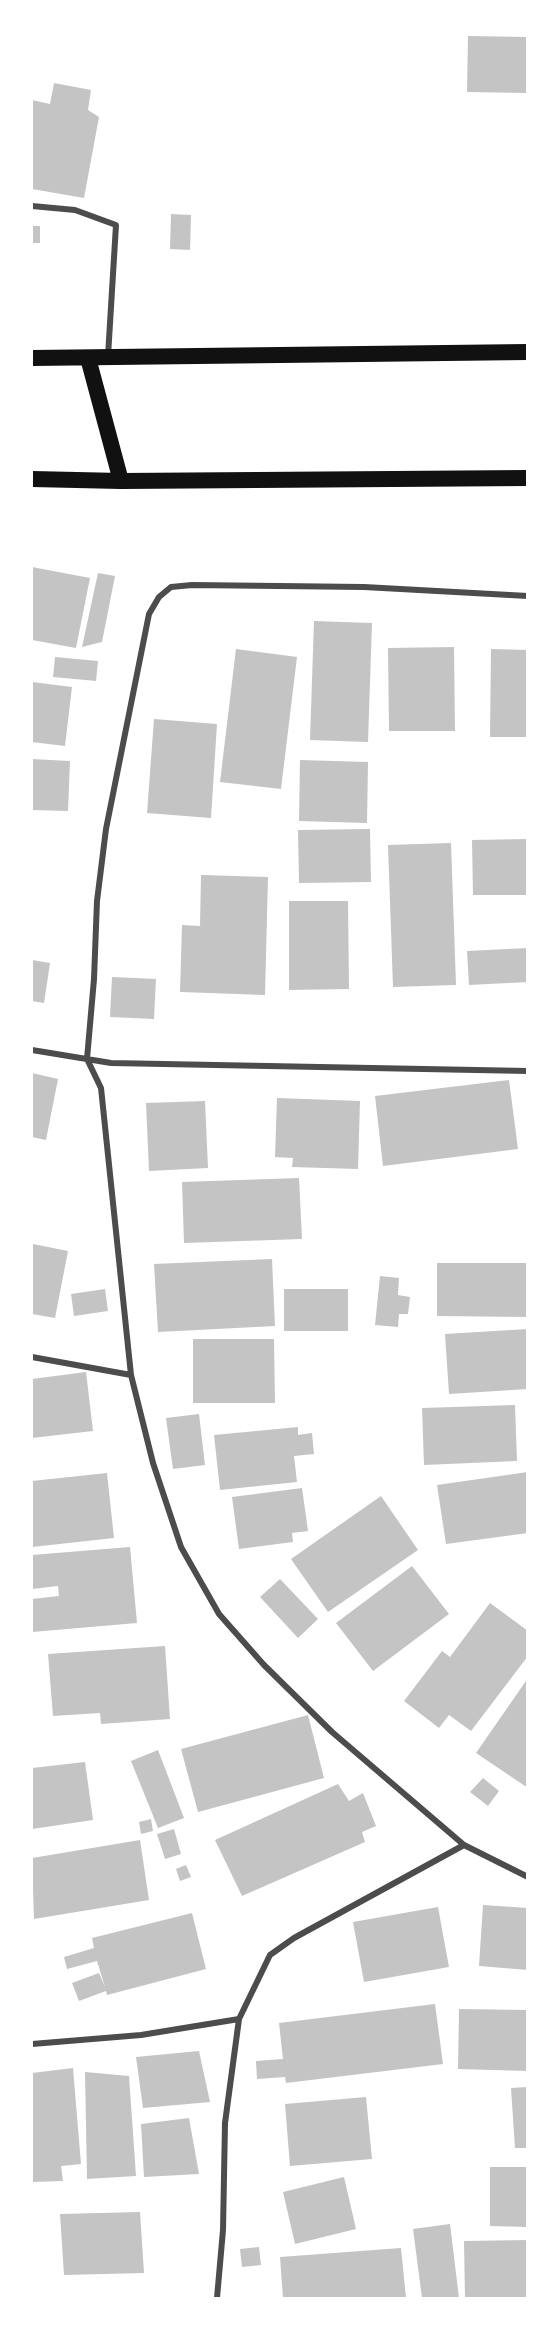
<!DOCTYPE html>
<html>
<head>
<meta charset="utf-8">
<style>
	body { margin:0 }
	#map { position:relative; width:559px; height:2330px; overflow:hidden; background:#fff; font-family:Arial,sans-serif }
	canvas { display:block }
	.frame { position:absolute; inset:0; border:33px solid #fff; pointer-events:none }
</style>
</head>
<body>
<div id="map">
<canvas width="559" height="2330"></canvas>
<div class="frame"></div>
</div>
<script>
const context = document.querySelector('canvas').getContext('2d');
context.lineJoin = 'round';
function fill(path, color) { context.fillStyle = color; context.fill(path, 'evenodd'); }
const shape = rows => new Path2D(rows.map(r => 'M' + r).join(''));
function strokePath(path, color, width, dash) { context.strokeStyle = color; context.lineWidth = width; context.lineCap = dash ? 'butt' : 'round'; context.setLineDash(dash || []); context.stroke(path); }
const building = shape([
	[468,36,528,37,528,93,467,92],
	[54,83,91,90,88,110,99,117,84,198,32,189,32,100,50,104],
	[171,214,191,215,190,250,170,249],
	[32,226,40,226,40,243,32,243],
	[32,567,90,578,76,648,32,640],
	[98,573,115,576,102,642,82,647],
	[314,621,372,623,368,742,310,740],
	[454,647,455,731,389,731,388,648],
	[236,649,297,657,281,789,220,782],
	[491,649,528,650,528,737,490,737],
	[55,657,98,661,96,681,53,677],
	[32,682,72,687,65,746,32,742],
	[154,719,217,724,211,818,147,813],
	[32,759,70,761,68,811,32,810],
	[300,760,368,762,367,823,299,821],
	[370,829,371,882,299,883,298,830],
	[528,839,528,895,473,895,472,840],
	[451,843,456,985,393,987,388,845],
	[201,875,268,877,265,995,180,992,182,925,200,926],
	[289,901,348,901,349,989,289,990],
	[528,948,528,982,469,985,467,951],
	[32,960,50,963,44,1003,32,1001],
	[112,977,156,979,154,1019,110,1017],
	[32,1073,58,1079,46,1140,32,1137],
	[509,1080,518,1149,383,1166,375,1096],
	[277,1098,360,1101,358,1169,292,1167,293,1158,275,1157],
	[205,1101,208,1168,149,1171,146,1103],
	[299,1178,302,1239,184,1243,182,1182],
	[33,1244,68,1251,55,1318,32,1314],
	[272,1259,275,1326,158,1332,154,1264],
	[437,1263,528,1263,528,1317,437,1316],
	[380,1276,399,1278,398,1295,410,1297,408,1314,399,1314,398,1327,375,1325],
	[105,1289,108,1311,74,1316,71,1294],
	[284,1289,348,1289,348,1331,284,1331],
	[528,1329,528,1389,449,1394,445,1334],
	[193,1339,274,1339,275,1403,193,1403],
	[86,1372,93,1431,32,1438,32,1379],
	[515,1405,517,1461,424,1465,422,1408],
	[199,1414,205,1465,173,1469,166,1418],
	[298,1427,298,1435,312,1433,314,1454,294,1456,297,1482,220,1490,214,1435],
	[528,1472,528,1533,446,1544,437,1485],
	[107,1473,114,1538,32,1547,32,1481],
	[302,1488,308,1531,292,1533,293,1542,239,1549,232,1497],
	[381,1496,418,1550,328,1612,291,1559],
	[130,1547,137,1623,32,1632,32,1599,59,1596,58,1586,32,1589,32,1555],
	[412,1566,449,1614,373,1671,336,1623],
	[280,1579,318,1619,298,1638,260,1597],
	[490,1603,528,1631,528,1656,471,1731,449,1715,439,1728,404,1701,442,1651,450,1657],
	[165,1646,170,1719,101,1724,100,1713,53,1716,48,1654],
	[528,1678,528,1788,476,1753],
	[308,1715,324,1778,198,1812,181,1749],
	[158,1750,184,1818,158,1828,131,1761],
	[85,1762,93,1820,32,1829,32,1768],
	[483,1778,499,1791,488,1806,470,1792],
	[338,1784,349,1801,363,1793,376,1826,362,1832,365,1842,242,1896,215,1840],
	[151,1819,153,1831,141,1834,139,1822],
	[174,1829,181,1854,165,1859,157,1834],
	[140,1840,149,1900,34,1919,32,1858],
	[186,1865,191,1877,180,1881,176,1869],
	[483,1905,528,1908,528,1970,479,1966],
	[438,1907,449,1967,364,1982,353,1922],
	[192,1913,206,1969,107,1995,106,1991,79,2001,72,1983,99,1973,105,1987,97,1961,67,1969,64,1957,94,1948,92,1938],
	[435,2004,443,2064,286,2083,285,2077,257,2079,256,2061,283,2059,279,2023],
	[459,2009,528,2010,528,2071,458,2069],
	[199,2051,210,2102,143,2108,136,2057],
	[73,2068,81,2164,61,2166,63,2181,32,2182,32,2073],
	[85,2072,129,2076,136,2176,87,2179],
	[528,2087,528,2148,515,2148,511,2088],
	[366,2097,372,2159,290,2166,285,2104],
	[189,2118,199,2174,144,2177,141,2124],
	[490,2167,528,2167,528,2227,490,2226],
	[344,2177,356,2229,295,2244,283,2192],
	[140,2212,144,2273,64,2275,60,2214],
	[450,2224,459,2298,422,2298,413,2229],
	[528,2240,528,2298,465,2298,464,2241],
	[259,2247,261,2265,242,2267,240,2249],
	[401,2248,406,2298,283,2298,280,2257]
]);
const minor = shape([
	[32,206,75,210,116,225,108,356],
	[528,596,364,587,192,585,171,587,159,597,149,614,106,829,97,901,94,979,87,1059,101,1088,131,1375,153,1463,181,1547,219,1614,264,1665,332,1732,464,1845,528,1877],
	[32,1050,111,1063,528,1071],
	[32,1357,131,1375],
	[32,2044,141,2035,239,2019],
	[217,2298,223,2230,225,2123,239,2019,270,1955,294,1938,464,1845]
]);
const trunk = shape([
	[32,358,528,352],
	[88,358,121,481],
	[32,479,121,481,528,478]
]);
fill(building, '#c4c4c4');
strokePath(minor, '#4c4c4c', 6);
strokePath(trunk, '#111', 16);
</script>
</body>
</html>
